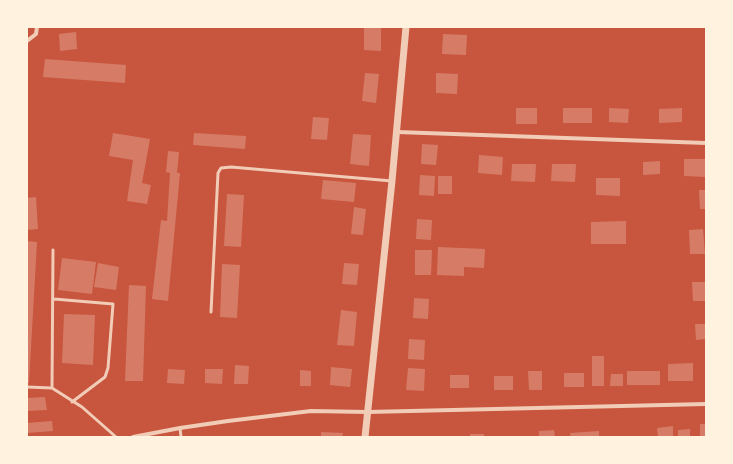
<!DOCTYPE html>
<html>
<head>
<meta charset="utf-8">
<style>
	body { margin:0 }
	#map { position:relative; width:733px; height:464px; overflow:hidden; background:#c8553d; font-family:"IBM Plex Serif",serif }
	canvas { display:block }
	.frame { position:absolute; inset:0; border:28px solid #fff3e0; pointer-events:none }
</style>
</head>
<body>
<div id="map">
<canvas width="733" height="464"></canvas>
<div class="frame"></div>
</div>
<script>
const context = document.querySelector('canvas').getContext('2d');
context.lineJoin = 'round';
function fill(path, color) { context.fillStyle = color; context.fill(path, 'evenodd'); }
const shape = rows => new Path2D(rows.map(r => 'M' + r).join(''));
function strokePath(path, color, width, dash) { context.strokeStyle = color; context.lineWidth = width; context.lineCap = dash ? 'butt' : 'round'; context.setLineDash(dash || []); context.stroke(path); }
const building = shape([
	[364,27,381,27,381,51,364,50],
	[76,32,77,49,60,51,59,34],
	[443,34,467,35,466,55,442,54],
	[45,59,126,65,125,83,43,77],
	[365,73,379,74,376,103,362,101],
	[436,73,458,74,457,94,436,93],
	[516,108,537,108,537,124,516,124],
	[563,108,592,108,592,123,563,123],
	[609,108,629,109,628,123,609,122],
	[682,108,682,122,659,123,659,109],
	[313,117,329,118,327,140,311,139],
	[113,133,150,139,142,183,151,185,147,204,127,201,133,160,109,156],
	[194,133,246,136,245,149,193,145],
	[353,134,371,135,369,166,350,164],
	[422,144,438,145,436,165,421,164],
	[168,151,179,152,177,173,180,173,168,301,152,299,161,220,167,221,170,173,166,172],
	[479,155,503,157,502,175,478,173],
	[684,159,706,159,706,177,684,176],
	[660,161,660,174,643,175,643,162],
	[512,164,536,164,535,182,511,181],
	[552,164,576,164,575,182,551,181],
	[420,175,435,176,434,196,419,195],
	[438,176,452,176,452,194,438,194],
	[596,178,620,178,620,196,596,195],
	[323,180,356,183,354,202,321,199],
	[699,190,706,190,706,209,700,209],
	[227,194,244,195,241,247,224,246],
	[36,197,38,229,27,230,27,198],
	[354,207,366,209,363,235,351,234],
	[417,219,432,220,431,240,416,239],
	[626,221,626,244,591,244,591,222],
	[703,229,705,254,690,254,689,230],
	[27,241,37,242,29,383,27,382],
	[438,247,485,249,484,268,464,267,464,276,437,275],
	[415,250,432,250,431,275,415,275],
	[62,258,96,262,92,294,58,290],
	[98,263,119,267,116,290,94,287],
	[344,263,359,264,357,285,342,284],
	[222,264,240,265,237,318,220,317],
	[692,282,706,282,706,301,693,301],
	[129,285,146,286,143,381,125,381],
	[414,298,429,299,428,319,413,318],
	[341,310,357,312,354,346,337,345],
	[64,314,95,315,93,365,62,363],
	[695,324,706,324,706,339,696,340],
	[409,339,425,340,424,360,408,359],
	[592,356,604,356,604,386,592,386],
	[693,363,693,381,668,381,668,364],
	[235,365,249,366,248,384,234,384],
	[331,367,352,369,350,387,330,385],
	[408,368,425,369,424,391,406,390],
	[168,369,185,370,184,384,167,383],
	[205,369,223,369,222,384,205,383],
	[300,370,311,371,311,386,300,386],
	[528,371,542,371,542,390,529,390],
	[627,371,660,371,660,385,627,385],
	[564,373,584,373,584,387,564,387],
	[611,374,623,374,623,386,610,386],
	[450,375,469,375,469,388,450,388],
	[494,376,513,376,513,390,494,390],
	[45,397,47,410,27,411,27,398],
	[52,421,53,431,27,433,27,423],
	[700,424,706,424,706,437,700,437],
	[673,426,673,437,658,437,657,428],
	[690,429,690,437,678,437,678,430],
	[554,430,555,437,539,437,539,431],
	[599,431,599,437,571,437,570,433],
	[321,432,343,433,342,437,321,437],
	[470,434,484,434,484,437,470,437]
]);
const service = shape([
	[54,299,113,304,108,368,105,377,72,402],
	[211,312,218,173,221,168,231,167,392,181],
	[27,387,52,388,82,407,116,437],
	[52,388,53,250],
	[180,428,181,437]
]);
const minor = shape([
	[27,41,36,34,37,27],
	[397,132,706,143],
	[133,437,180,428,228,421,311,411,368,412,706,404]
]);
const tertiary = shape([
	[365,437,392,181,406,27]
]);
fill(building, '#d67c66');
strokePath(service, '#f1ccb7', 3);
strokePath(minor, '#f1ccb7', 4);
strokePath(tertiary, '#f1ccb7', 7);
</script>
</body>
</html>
